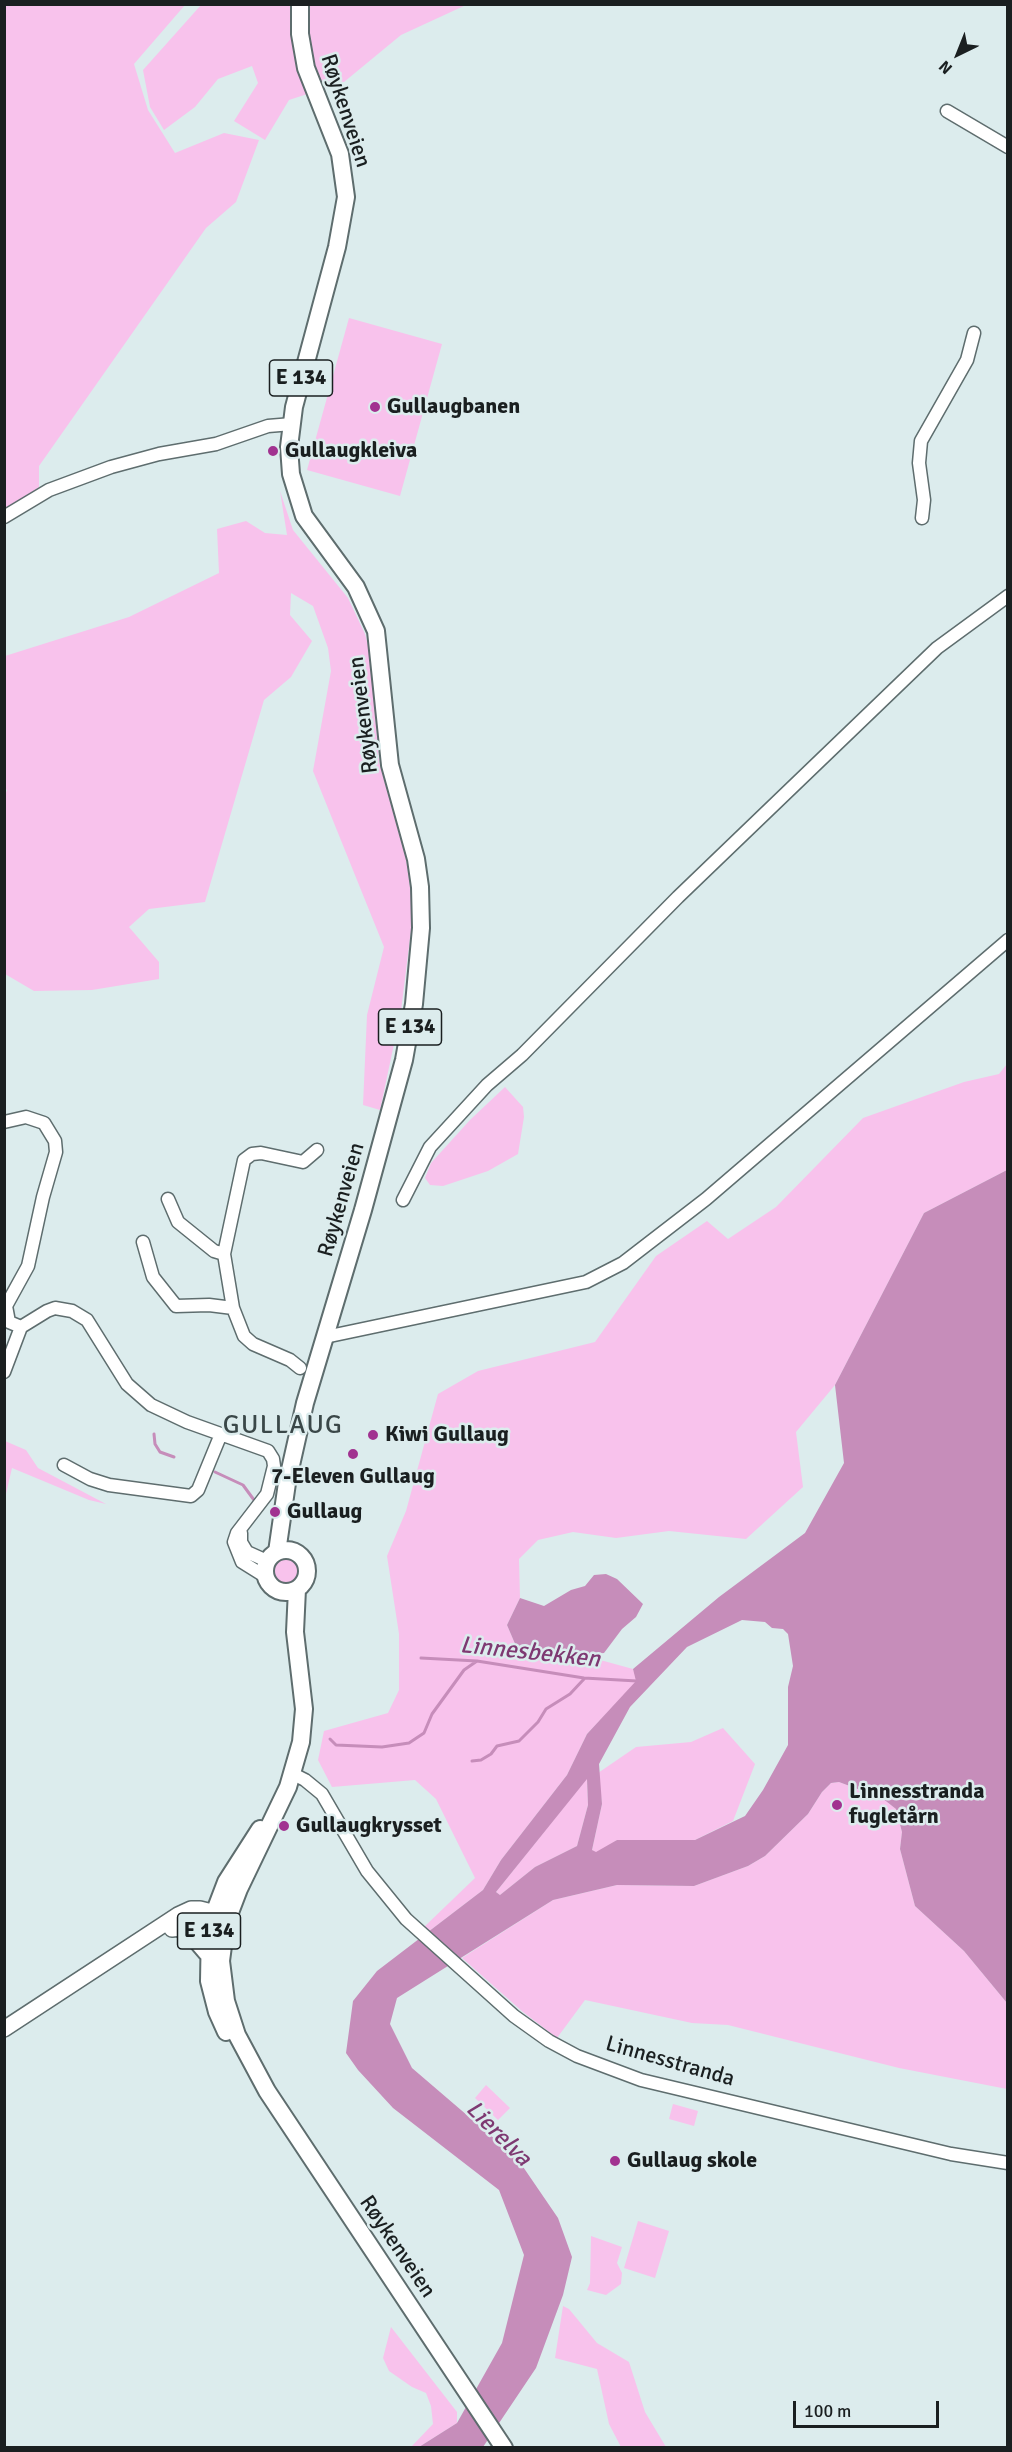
<!DOCTYPE html>
<html>
<head>
<meta charset="utf-8">
<style>
	body { margin:0 }
	#map { position:relative; width:1012px; height:2452px; overflow:hidden; background:#dceced; font-family:Signika,sans-serif }
	canvas { display:block }
	.frame { position:absolute; inset:0; border:6px solid #1a1f20; pointer-events:none }
	.north { position:absolute; left:928px; top:24px; width:60px; height:60px; -webkit-text-stroke:4px #dceced; paint-order:stroke; rotate:223deg; font-size:16px; font-weight:700; line-height:24px; text-align:center; color:#1a1f20 }
	.north::after { content:''; display:block; margin:auto; width:21px; height:27px; background:#1a1f20; clip-path:polygon(50% 0,100% 100%,50% 72%,0 100%) }
	.scale { position:absolute; left:793px; top:2401px; width:146px; height:27px; box-sizing:border-box; border:3px solid #1a1f20; border-top:0; padding-left:8px; font-size:18px; line-height:21px; white-space:nowrap; color:#1a1f20; -webkit-text-stroke:4px #dceced; paint-order:stroke }
</style>
</head>
<body>
<div id="map">
<canvas width="1012" height="2452"></canvas>
<div class="frame"></div>
<div class="north">N</div>
<div class="scale">100 m</div>
</div>
<script>
const context = document.querySelector('canvas').getContext('2d');
context.lineJoin = 'round';
function fill(path, color) { context.fillStyle = color; context.fill(path, 'evenodd'); }
const shape = rows => new Path2D(rows.map(r => 'M' + r).join(''));
function strokePath(path, color, width, dash) { context.strokeStyle = color; context.lineWidth = width; context.lineCap = dash ? 'butt' : 'round'; context.setLineDash(dash || []); context.stroke(path); }
function write(font, color, halo, rows, align = 'center') {
  context.font = font + ' Signika,sans-serif'; context.lineWidth = 5; context.setLineDash([]); context.textBaseline = 'middle'; context.strokeStyle = halo; context.fillStyle = color; for (const [text, x, y, turn = 0] of rows) {
    context.save(); context.translate(x, y); context.rotate((+turn || 0) * Math.PI / 180); context.textAlign = isNaN(turn) ? turn : align; if (halo) context.strokeText(text, 0, 0); context.fillText(text, 0, 0); context.restore();
  }
}
const green = shape([
	[5,5,185,5,134,64,148,110,175,153,224,133,259,140,236,202,206,228,39,466,39,487,5,512],
	[201,5,466,5,401,35,344,82,289,100,265,140,234,121,258,83,252,66,218,79,195,107,164,130,150,107,143,70],
	[349,318,442,344,400,496,307,470],
	[280,491,293,530,348,598,365,634,370,653,379,762,406,859,411,894,412,922,401,1011,380,1110,363,1105,367,1015,384,947,313,771,331,671,328,648,313,606,291,593,290,615,312,641,291,677,264,700,205,902,149,909,129,927,159,962,159,979,92,990,34,991,5,974,4,798,7,790,4,787,5,656,129,617,219,573,217,529,246,521,265,533,287,535],
	[1007,1064,1007,1170,924,1213,835,1385,796,1432,803,1487,746,1539,669,1531,616,1538,573,1532,538,1540,519,1559,520,1598,507,1625,516,1646,582,1655,633,1669,637,1681,587,1734,567,1775,501,1860,483,1890,428,1932,423,1928,475,1878,436,1799,415,1780,332,1787,318,1760,324,1731,388,1713,399,1690,399,1634,387,1556,406,1511,438,1394,478,1371,595,1342,656,1256,707,1221,728,1239,776,1207,863,1118,964,1082,999,1074],
	[505,1087,523,1107,524,1117,518,1154,488,1171,443,1186,430,1185,425,1178,431,1163,470,1120],
	[5,1441,26,1450,38,1468,106,1504,89,1500,12,1468,5,1498],
	'274 1572a13 13 0 1 1 26 0a13 13 0 1 1-26 0Z',
	[723,1728,755,1764,733,1821,695,1840,617,1840,604,1849,596,1853,592,1850,602,1804,598,1773,636,1747,691,1742],
	[587,1778,588,1805,577,1846,535,1867,500,1895,496,1892],
	[839,1782,882,1798,896,1809,902,1832,900,1849,915,1906,964,1951,1007,2003,1007,2089,899,2068,728,2025,692,2023,585,2000,557,2038,523,2012,462,1958,553,1900,617,1885,694,1886,748,1866,765,1856,808,1814,822,1792,831,1783],
	[486,2085,510,2108,498,2120,475,2098],
	[673,2104,698,2111,694,2126,669,2119],
	[638,2221,669,2231,655,2278,624,2268],
	[591,2236,622,2247,617,2263,622,2273,621,2284,606,2295,587,2290,590,2283],
	[563,2306,569,2309,597,2343,629,2362,645,2412,666,2447,621,2447,609,2424,597,2369,555,2358],
	[391,2327,457,2412,457,2423,419,2447,411,2447,433,2424,431,2406,426,2393,412,2387,389,2371,383,2358]
]);
const water = shape([
	[1007,1170,1007,2003,964,1951,915,1906,900,1849,902,1832,896,1809,882,1798,839,1782,831,1783,822,1792,808,1814,765,1856,748,1866,694,1886,617,1885,553,1900,397,1998,390,2024,412,2068,517,2158,558,2218,572,2257,563,2295,536,2368,483,2447,419,2447,457,2423,502,2343,524,2255,499,2190,393,2108,358,2070,346,2053,353,2001,377,1971,483,1890,501,1860,567,1775,587,1734,636,1681,633,1669,719,1597,805,1533,844,1463,835,1385,924,1213],
	[742,1620,765,1622,772,1628,783,1629,788,1634,793,1666,788,1687,788,1745,763,1790,745,1816,695,1840,617,1840,596,1852,592,1850,602,1804,599,1764,630,1707,687,1647],
	[587,1779,588,1805,577,1846,535,1867,500,1895,496,1892],
	[606,1574,617,1579,643,1604,636,1617,622,1629,604,1653,582,1655,516,1646,507,1625,520,1598,544,1606,571,1590,585,1586,594,1575]
]);
const stream = shape([
	[154,1434,155,1444,160,1452,174,1457],
	[215,1472,243,1485,254,1500],
	[421,1658,477,1661,584,1678,637,1681],
	[330,1739,336,1745,382,1747,409,1743,424,1733,432,1714,464,1670,477,1661],
	[472,1761,481,1760,491,1754,497,1746,519,1741,538,1722,546,1709,570,1694,584,1679]
]);
const minor = shape([
	[947,111,1008,147],
	[4,517,49,490,111,467,159,454,216,444,268,426,292,424],
	[922,518,924,500,919,463,921,441,967,360,974,333],
	[4,1122,26,1117,44,1123,55,1141,56,1152,43,1197,28,1266,6,1306,9,1322,21,1327,47,1311,55,1308,72,1311,87,1320,127,1384,151,1405,187,1422,268,1451,273,1459,274,1466,267,1494,237,1533,234,1542,242,1562,266,1577],
	[168,1199,178,1222,214,1251,224,1254],
	[403,1200,430,1147,487,1085,522,1055,678,897,937,648,1008,596],
	[143,1242,153,1277,176,1306,209,1305,233,1308],
	[325,1337,586,1282,623,1263,706,1199,1008,940],
	[300,1368,290,1360,253,1344,244,1336,233,1308,224,1254,244,1160,252,1154,261,1153,303,1162,317,1150],
	[4,1372,21,1327],
	[64,1465,90,1479,109,1485,191,1496,198,1490,221,1434],
	[241,1533,241,1542,247,1552,267,1561],
	[293,1774,305,1780,322,1794,367,1871,406,1919,514,2016,549,2041,577,2056,641,2080,951,2154,1008,2163]
]);
const major = shape([
	[172,1929,222,1923],
	[4,2029,178,1915,191,1909,200,1909,212,1912,223,1921]
]);
const highway = shape([
	'265 1571a21 21 0 1 1 42 0a21 21 0 1 1-42 0Z',
	[277,1552,287,1483,305,1403,363,1210,404,1060,414,1004,421,928,420,887,416,859,390,765,376,631,356,587,304,516,291,474,289,447,294,407,337,247,346,197,340,154,306,68,300,34,300,4],
	[297,1589,295,1632,304,1709,301,1742,288,1787,239,1889,226,1923,221,1961,226,2001,237,2035,267,2091,504,2448],
	[180,1928,195,1939,207,1953],
	[226,2032,217,2012,209,1981,210,1924,226,1882,260,1829]
]);
const markers = [
	[375,407,6,"#a13290"],
	[273,451,6,"#a13290"],
	[373,1435,6,"#a13290"],
	[353,1454,6,"#a13290"],
	[275,1512,6,"#a13290"],
	[837,1805,6,"#a13290"],
	[284,1826,6,"#a13290"],
	[615,2161,6,"#a13290"]
];
const shields = [
	[301,378,63],
	[410,1027,63],
	[209,1931,63]
];
const shieldNames = [
	["E 134",301,378],
	["E 134",410,1027],
	["E 134",209,1931]
];
const streetNames = [
	["Røykenveien",345,111,72],
	["Røykenveien",364,715,-97],
	["Røykenveien",342,1200,-74],
	["Linnesstranda",670,2062,16],
	["Røykenveien",397,2247,56]
];
const poiNames = [
	["Gullaugbanen",387,407],
	["Gullaugkleiva",285,451],
	["Kiwi Gullaug",385,1435],
	["7-Eleven Gullaug",353,1477,"center"],
	["Gullaug",287,1512],
	["Linnesstranda",849,1792],
	["fugletårn",849,1817],
	["Gullaugkrysset",296,1826],
	["Gullaug skole",627,2161]
];
const waterNames = [
	["Linnesbekken",530,1653,6],
	["Lierelva",498,2134,45]
];
const quarterNames = [
	["GULLAUG",283,1426]
];
fill(green, '#f8c2ec');
fill(water, '#c68dba');
strokePath(stream, '#c68dba', 3);
strokePath(minor, '#5e6d6e', 15);
strokePath(major, '#5e6d6e', 18);
strokePath(highway, '#5e6d6e', 20);
strokePath(minor, '#fff', 12);
strokePath(major, '#fff', 15);
strokePath(highway, '#fff', 16);
for (const [x, y, r, color] of markers) { const dot = new Path2D(); dot.arc(x, y, r, 0, 2 * Math.PI); context.fillStyle = color; context.fill(dot); strokePath(dot, '#dceced', 2); }
for (const [x, y, w] of shields) { const box = new Path2D(); box.roundRect(x - w / 2, y - 18, w, 36, 4.5); context.fillStyle = '#dceced'; context.fill(box); strokePath(box, '#1a1f20', 1.5); }
write('bold 21px', '#1a1f20', null, shieldNames);
write('22px', '#1a1f20', '#dceced', streetNames);
write('bold 22px', '#1a1f20', '#dceced', poiNames, 'left');
write('italic 24px', '#7e3972', '#dceced', waterNames);
context.letterSpacing = '1.5px';
write('26px', '#3a4748', '#dceced', quarterNames);
context.letterSpacing = '0px';
</script>
</body>
</html>
